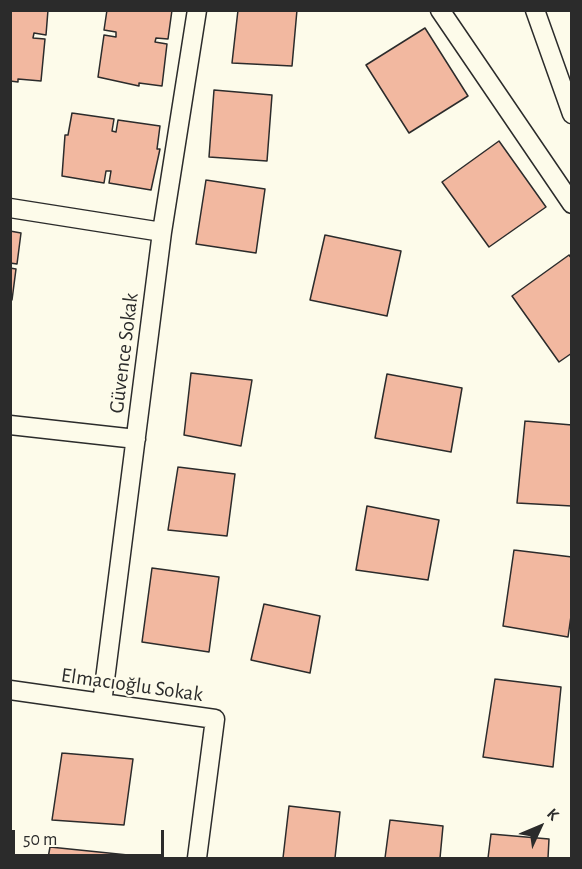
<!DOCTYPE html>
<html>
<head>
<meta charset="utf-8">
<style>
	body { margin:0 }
	#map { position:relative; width:582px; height:869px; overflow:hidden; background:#fdfbea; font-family:"Alegreya Sans",sans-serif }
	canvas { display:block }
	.frame { position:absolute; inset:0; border:12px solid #2b2b2b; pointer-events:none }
	.north { position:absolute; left:510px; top:797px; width:60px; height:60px; -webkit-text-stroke:4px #fdfbea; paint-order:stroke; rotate:46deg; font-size:16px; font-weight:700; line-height:24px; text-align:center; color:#2b2b2b }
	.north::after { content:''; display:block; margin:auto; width:21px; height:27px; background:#2b2b2b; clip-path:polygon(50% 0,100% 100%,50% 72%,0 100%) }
	.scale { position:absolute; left:12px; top:830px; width:152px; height:27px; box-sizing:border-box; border:3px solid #2b2b2b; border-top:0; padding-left:8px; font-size:18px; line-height:21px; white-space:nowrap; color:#2b2b2b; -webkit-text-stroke:4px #fdfbea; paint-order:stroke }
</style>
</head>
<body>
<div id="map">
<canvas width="582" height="869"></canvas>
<div class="frame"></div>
<div class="north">K</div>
<div class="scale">50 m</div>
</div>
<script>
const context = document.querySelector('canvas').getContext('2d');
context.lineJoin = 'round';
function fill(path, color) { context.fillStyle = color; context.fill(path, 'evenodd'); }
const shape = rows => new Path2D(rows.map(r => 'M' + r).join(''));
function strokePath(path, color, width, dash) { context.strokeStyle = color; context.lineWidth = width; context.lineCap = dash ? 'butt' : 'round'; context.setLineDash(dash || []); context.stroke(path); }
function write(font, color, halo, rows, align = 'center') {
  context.font = font + ' "Alegreya Sans",sans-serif'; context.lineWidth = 4.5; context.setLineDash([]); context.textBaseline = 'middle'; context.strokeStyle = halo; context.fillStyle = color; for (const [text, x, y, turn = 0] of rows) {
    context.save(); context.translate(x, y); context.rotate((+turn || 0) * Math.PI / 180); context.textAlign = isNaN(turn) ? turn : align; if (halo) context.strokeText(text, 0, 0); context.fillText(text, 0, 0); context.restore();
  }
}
const building = shape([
	[10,10,48,10,46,35,34,33,33,38,45,39,41,81,18,79,18,82,10,81,10,10],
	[107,10,172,10,168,39,156,38,155,42,167,44,162,86,139,83,139,86,98,77,104,35,116,37,116,32,104,30,107,10],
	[238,10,297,10,292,66,232,63,238,10],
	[425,28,468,96,409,133,366,65,425,28],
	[214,90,272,95,267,161,209,157,214,90],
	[72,113,114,119,112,131,116,132,118,120,160,126,157,149,160,149,151,190,109,183,111,171,106,171,104,183,62,176,65,135,68,135,72,113],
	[499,141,546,207,489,247,442,182,499,141],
	[206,180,265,189,256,253,196,244,206,180],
	[10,231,21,233,17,264,10,263,10,231],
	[325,235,401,251,387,316,310,300,325,235],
	[569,255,572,259,572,353,559,362,512,296,569,255],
	[10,268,16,269,12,300,10,300,10,268],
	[191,373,252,380,241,446,184,435,191,373],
	[387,374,462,388,451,452,375,438,387,374],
	[525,421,572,425,572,506,517,503,525,421],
	[178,467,235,474,227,536,168,530,178,467],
	[367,506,439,520,428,580,356,570,367,506],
	[514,550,572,557,572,609,568,637,503,626,514,550],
	[152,568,219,577,209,652,142,642,152,568],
	[264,604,320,616,310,673,251,660,264,604],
	[495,679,561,687,553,767,483,757,495,679],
	[62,753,133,759,124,825,52,820,62,753],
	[289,806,340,812,335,858,283,858,289,806],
	[390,820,443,826,440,858,385,858,390,820],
	[491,834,549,839,548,858,488,858,491,834],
	[50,847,128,855,128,858,48,858,50,847]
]);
const street = shape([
	[440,10,572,204],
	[535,10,572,114],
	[10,208,162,232],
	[10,425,136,439],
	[10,690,215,719,197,858],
	[102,703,162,232,197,10]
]);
const streetNames = [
	["Güvence Sokak",124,353,-83],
	["Elmacıoğlu Sokak",132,685,8]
];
fill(building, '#f2b8a0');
strokePath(building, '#2b2b2b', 1.5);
strokePath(street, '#2b2b2b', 21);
strokePath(street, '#fdfbea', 18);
write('21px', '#2b2b2b', '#fdfbea', streetNames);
</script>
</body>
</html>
